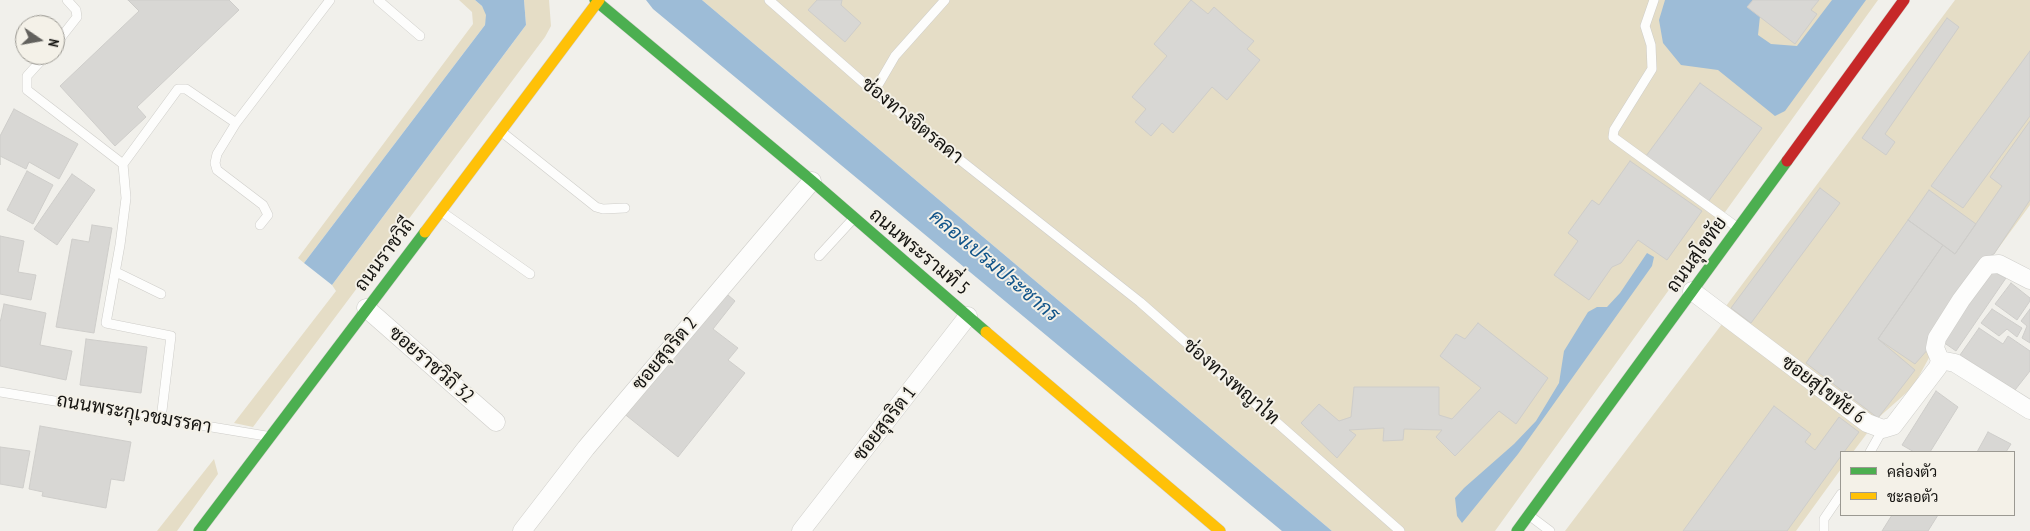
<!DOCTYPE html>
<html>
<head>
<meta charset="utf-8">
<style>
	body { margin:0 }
	#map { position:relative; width:2030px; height:531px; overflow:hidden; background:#f1f0eb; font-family:"PT Sans Narrow",Sarabun,sans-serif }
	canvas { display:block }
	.legend { position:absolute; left:1840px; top:451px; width:175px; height:65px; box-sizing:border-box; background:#f4f1e8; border:1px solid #9b9992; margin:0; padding:6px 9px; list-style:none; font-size:15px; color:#151411 }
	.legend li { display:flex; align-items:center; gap:10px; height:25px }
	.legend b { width:25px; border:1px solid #9b9992 }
	.north { position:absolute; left:15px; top:15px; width:50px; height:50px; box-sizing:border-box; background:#f4f1e8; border:1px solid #9b9992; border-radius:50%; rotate:102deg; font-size:14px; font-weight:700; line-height:20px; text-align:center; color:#151411 }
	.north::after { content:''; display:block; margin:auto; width:18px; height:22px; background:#62615d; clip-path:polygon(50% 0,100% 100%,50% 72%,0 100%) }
</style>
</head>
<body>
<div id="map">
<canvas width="2030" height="531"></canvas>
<ul class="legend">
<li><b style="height:6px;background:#4caf50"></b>คล่องตัว</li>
<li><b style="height:6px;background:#ffc107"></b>ชะลอตัว</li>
</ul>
<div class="north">N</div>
</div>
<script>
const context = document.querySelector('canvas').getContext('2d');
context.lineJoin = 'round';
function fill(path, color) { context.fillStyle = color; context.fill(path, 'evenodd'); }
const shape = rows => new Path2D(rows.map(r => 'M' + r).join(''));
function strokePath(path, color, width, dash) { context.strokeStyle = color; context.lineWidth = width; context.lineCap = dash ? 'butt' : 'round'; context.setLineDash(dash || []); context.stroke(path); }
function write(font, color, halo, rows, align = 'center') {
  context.font = font + ' "PT Sans Narrow",Sarabun,sans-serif'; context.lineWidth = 4; context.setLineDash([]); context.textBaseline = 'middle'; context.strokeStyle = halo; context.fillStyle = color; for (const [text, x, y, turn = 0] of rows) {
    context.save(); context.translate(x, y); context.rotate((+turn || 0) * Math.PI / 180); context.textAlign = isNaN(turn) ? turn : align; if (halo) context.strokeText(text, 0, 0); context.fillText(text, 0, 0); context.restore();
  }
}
const green = shape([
	[459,0,475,0,482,6,487,15,485,25,304,263,298,258,473,24,472,12],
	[524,0,549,0,551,26,545,37,253,427,234,423,336,291,332,285,526,25],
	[702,0,1878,0,1495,531,1332,531],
	[1955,0,2030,0,2030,205,1994,254,1984,258,1927,339,1930,356,1913,387,1878,418,1871,419,1726,306],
	[1722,324,1868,432,1853,452,1841,452,1841,469,1796,531,1565,531],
	[214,459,218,474,177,531,157,531]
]);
const water = shape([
	[475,0,524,0,526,25,332,285,304,263,485,25,486,15,482,6],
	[646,0,702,0,1332,531,1282,531,653,9],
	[1665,0,1757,0,1760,16,1758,35,1771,44,1797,46,1832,0,1866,0,1785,111,1775,116,1718,70,1681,65,1663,43,1659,20],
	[1647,253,1654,257,1652,266,1518,454,1462,523,1457,516,1455,498,1464,488,1514,444,1536,421,1559,383,1564,351,1588,312,1597,307,1607,307,1620,293]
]);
const building = shape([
	[128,0,229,0,239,10,137,107,146,117,115,146,60,86,139,11,128,0],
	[817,0,842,0,841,5,861,23,845,42,808,10,817,0],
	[1191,0,1208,14,1214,7,1240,30,1254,41,1247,49,1260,60,1227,100,1212,87,1173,133,1162,123,1151,136,1135,122,1146,109,1132,97,1167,56,1154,44,1191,0],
	[1753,0,1819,0,1811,10,1817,14,1795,44,1747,7,1753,0],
	[1947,18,1959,27,1885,134,1895,142,1886,155,1862,138,1947,18],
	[2030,51,2030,116,1963,208,1931,186,2030,51],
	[1700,83,1762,128,1708,202,1646,156,1700,83],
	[14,109,78,144,59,179,29,162,26,169,0,156,0,165,0,136,14,109],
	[2030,121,2030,200,1994,254,1984,258,1927,339,1929,348,1915,364,1878,339,1943,245,1955,254,2002,186,1990,177,2030,121],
	[1630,161,1702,211,1667,260,1638,240,1621,263,1612,267,1589,300,1554,275,1578,241,1568,233,1592,200,1599,205,1630,161],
	[27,171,53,185,33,224,7,210,27,171],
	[72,174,95,190,57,245,34,229,72,174],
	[1820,188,1840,203,1751,323,1731,308,1820,188],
	[1929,190,1976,224,1955,254,1908,220,1929,190],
	[1908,220,1943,245,1878,339,1915,370,1878,418,1806,363,1908,220],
	[92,225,112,228,94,333,56,327,72,239,89,242,92,225],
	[0,236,24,241,18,272,36,275,31,300,0,294,0,236],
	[1990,270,2006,278,1956,351,1943,342,1990,270],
	[2011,283,2030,298,2030,301,2017,320,1995,304,2011,283],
	[721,289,735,301,713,329,738,348,728,360,745,373,678,457,622,412,721,289],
	[4,304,46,313,40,345,72,351,66,380,0,366,0,323,4,304],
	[1992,309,2022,328,2017,337,2007,329,1999,336,1981,323,1992,309],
	[2030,309,2030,343,2022,338,2027,326,2021,321,2030,309],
	[1478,323,1548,378,1516,424,1499,411,1455,456,1436,437,1442,430,1404,429,1403,440,1383,441,1384,428,1349,430,1356,435,1337,458,1301,423,1319,404,1339,421,1351,417,1354,387,1439,387,1439,415,1452,419,1481,388,1440,356,1456,334,1465,339,1478,323],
	[1979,328,2003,344,2008,336,2030,351,2030,371,2015,390,1960,355,1979,328],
	[86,339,147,347,141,393,80,385,86,339],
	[1936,391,1958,407,1930,452,1914,452,1902,445,1936,391],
	[1774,406,1811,434,1805,442,1815,450,1839,417,1859,432,1844,452,1841,452,1841,456,1787,531,1683,531,1774,406],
	[40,426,131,442,124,481,111,479,106,508,42,496,43,492,29,489,40,426],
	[1988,432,2011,444,2006,452,1977,452,1988,432],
	[0,447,30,451,23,488,0,484,0,447],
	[1892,515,1938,515,1928,531,1882,531,1892,515]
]);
const lane = shape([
	[378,0,420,36],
	[769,0,874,92,1140,302,1400,531],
	[1654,0,1645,26,1651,45,1652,69,1614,130,1613,137,1738,228],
	[55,45,77,17,76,10,67,0],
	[46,55,27,76,27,90,123,164,126,198,120,245,106,323,171,336,161,419],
	[874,92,895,56,945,0],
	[236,123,217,154,215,163,217,170,263,205,268,215,260,225],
	[503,133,596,207,603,209,625,208],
	[123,164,178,89,186,89,236,123,330,0],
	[442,212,530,274],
	[819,256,853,219],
	[116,272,161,294],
	[0,392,266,436],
	[1870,452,1883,429],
	[1530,516,1550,531],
	[1824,531,1824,519,1841,494]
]);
const street = shape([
	[1692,291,1867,423,1883,429,1893,426,1938,367,1940,360,1935,348,1937,338,1961,300,1987,265,1999,264,2030,280],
	[366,308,496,422],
	[1940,360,1955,363,2030,410],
	[522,531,586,448,812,181],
	[801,531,968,316]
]);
const fast = shape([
	[595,0,812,181,986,332],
	[199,531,425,232],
	[1517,531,1787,161]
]);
const slow = shape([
	[425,232,599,0],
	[986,332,1220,531]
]);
const jam = shape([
	[1787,161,1904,0]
]);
const streetNames = [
	["ช่องทางจิตรลดา",912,121,39],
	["ถนนพระรามที่ 5",919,252,40],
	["ถนนราชวิถี",385,255,-53],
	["ถนนสุโขทัย",1697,255,-54],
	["ซอยสุจริต 2",665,354,-50],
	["ซอยราชวิถี 32",431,365,41],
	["ช่องทางพญาไท",1231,382,41],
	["ซอยสุโขทัย 6",1823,390,37],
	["ถนนพระกุเวชมรรคา",134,414,10],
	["ซอยสุจริต 1",885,424,-52]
];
const waterNames = [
	["คลองเปรมประชากร",994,266,40]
];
fill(green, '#e5ddc6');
fill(water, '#9dbcd7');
fill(building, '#d8d7d4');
strokePath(building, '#cecdca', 1);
strokePath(lane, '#cecdc9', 10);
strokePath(street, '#cecdc9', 19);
strokePath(fast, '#cecdc9', 12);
strokePath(slow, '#cecdc9', 12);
strokePath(jam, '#cecdc9', 12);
strokePath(lane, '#fdfdfc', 9);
strokePath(street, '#fdfdfc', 18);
strokePath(fast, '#4caf50', 11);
strokePath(slow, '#ffc107', 11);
strokePath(jam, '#c62828', 11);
write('19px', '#151411', '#f4f1e8', streetNames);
write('italic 20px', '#12558a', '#f4f1e8', waterNames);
</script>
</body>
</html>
